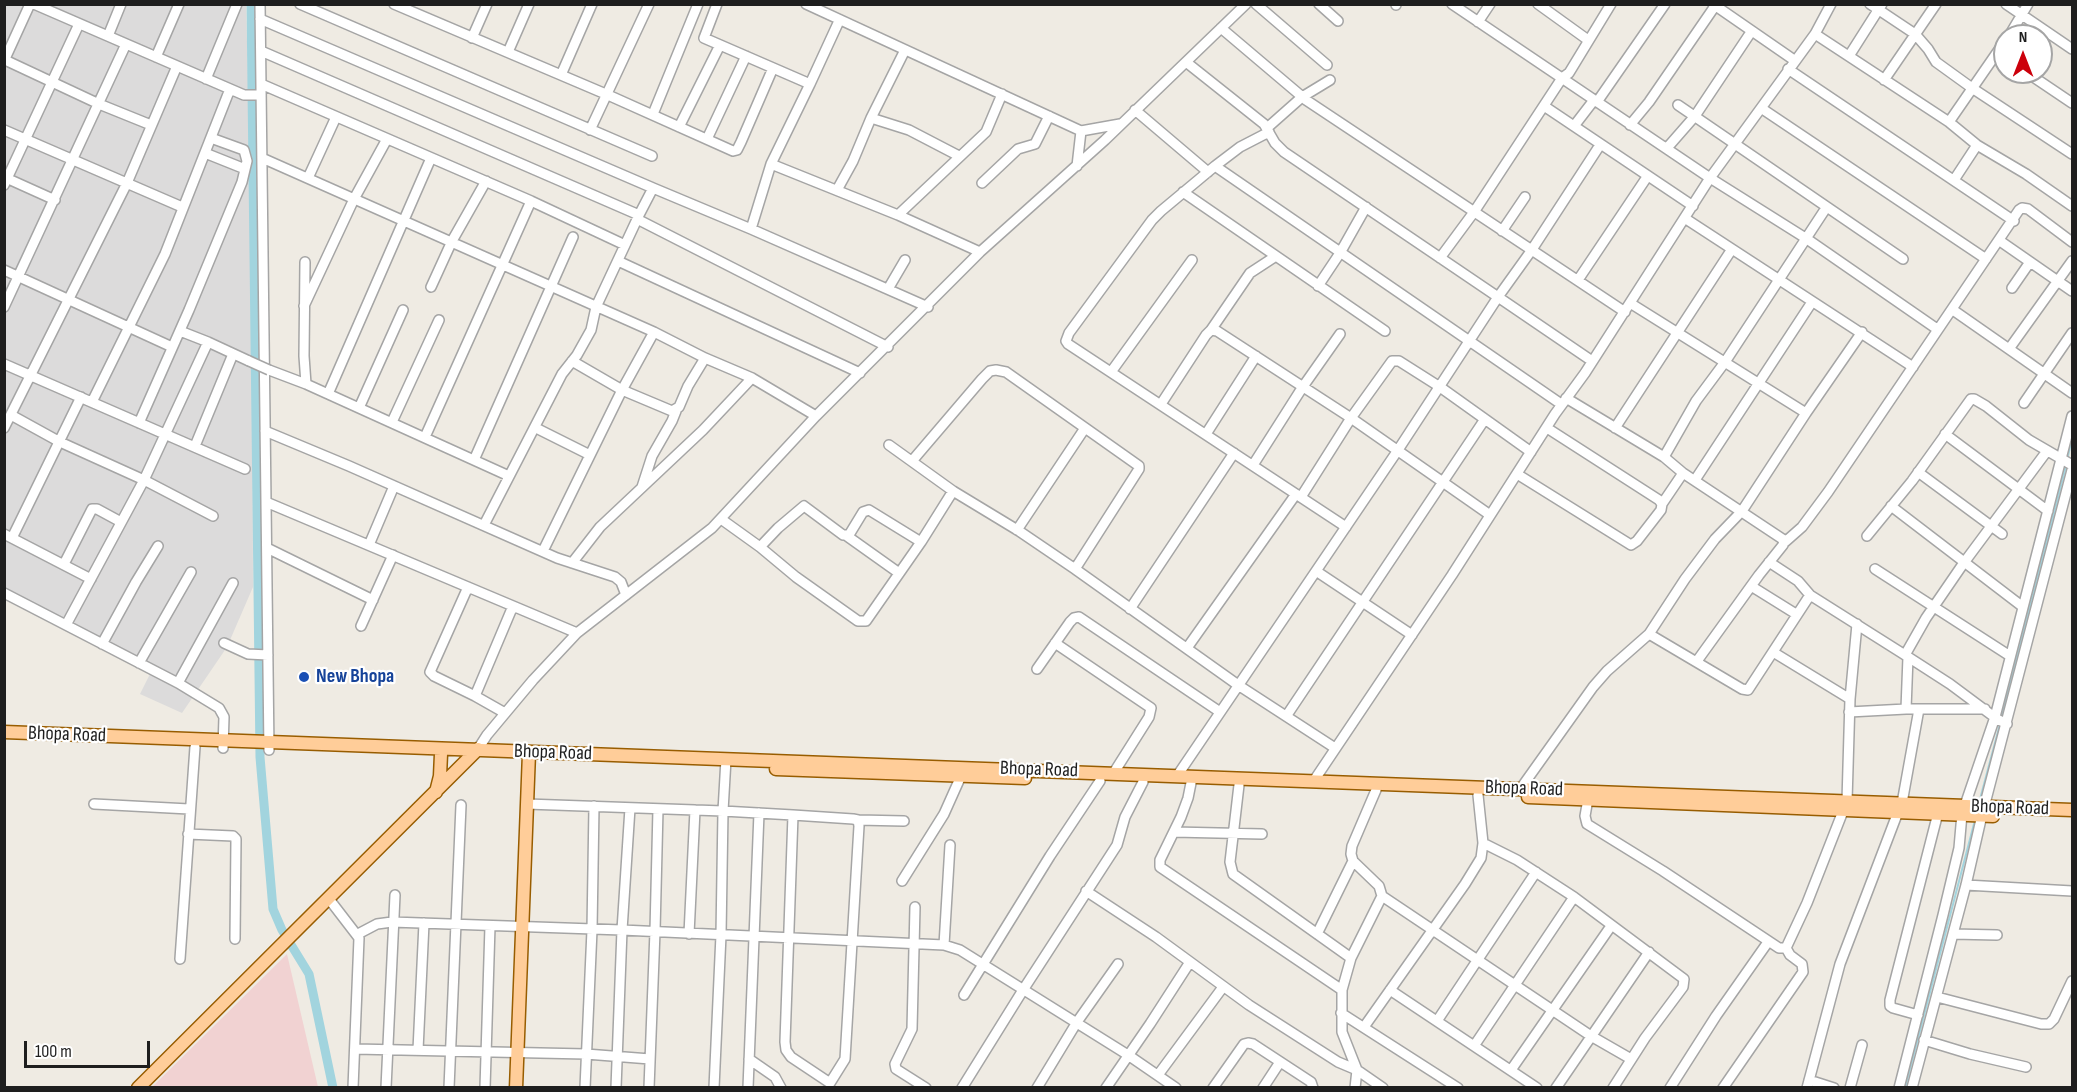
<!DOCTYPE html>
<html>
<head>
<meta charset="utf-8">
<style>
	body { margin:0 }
	#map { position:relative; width:2077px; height:1092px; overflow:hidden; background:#efebe3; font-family:"Sofia Sans Condensed",sans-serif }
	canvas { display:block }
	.frame { position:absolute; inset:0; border:6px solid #1e1e1e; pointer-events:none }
	.north { position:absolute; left:1993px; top:24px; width:60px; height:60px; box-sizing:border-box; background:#fff; border:2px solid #a5a5a5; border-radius:50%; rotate:0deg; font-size:16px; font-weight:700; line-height:24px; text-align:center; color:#1e1e1e }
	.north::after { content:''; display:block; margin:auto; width:21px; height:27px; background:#cc000b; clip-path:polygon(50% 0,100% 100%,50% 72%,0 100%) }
	.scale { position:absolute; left:24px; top:1041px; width:126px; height:27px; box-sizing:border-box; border:3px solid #1e1e1e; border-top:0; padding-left:8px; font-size:18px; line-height:21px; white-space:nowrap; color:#1e1e1e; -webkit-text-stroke:4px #fff; paint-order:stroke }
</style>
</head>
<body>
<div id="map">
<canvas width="2077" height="1092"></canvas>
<div class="frame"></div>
<div class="north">N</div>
<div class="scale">100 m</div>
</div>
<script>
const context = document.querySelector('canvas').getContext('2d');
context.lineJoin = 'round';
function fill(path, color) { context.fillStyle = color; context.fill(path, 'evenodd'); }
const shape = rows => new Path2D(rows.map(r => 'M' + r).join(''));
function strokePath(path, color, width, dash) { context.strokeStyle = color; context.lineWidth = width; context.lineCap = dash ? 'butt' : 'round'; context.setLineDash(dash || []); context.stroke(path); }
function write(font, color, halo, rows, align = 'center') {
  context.font = font + ' "Sofia Sans Condensed",sans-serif'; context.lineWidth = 4.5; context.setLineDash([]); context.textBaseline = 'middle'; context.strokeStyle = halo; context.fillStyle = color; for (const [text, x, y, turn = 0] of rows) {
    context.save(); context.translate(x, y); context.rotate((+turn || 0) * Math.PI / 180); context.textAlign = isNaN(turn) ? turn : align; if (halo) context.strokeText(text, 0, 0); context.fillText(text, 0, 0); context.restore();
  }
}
const residential = shape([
	[4,5,246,5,252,226,253,587,227,647,182,713,140,694,154,666,5,590]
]);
const commercial = shape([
	[287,954,318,1087,152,1087]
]);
const stream = shape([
	[2067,460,2072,439],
	[2001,719,2066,466],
	[1979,803,2000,724],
	[1905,1088,1975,820]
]);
const canal = shape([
	[251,4,260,757,273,909,282,930,309,974,333,1088]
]);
const minor = shape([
	[34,4,244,95,261,95],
	[260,4,269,750],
	[300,4,652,156],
	[394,4,608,95,733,151,737,150,741,142,773,68],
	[717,4,704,38,810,84,771,164,898,215,980,252],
	[806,4,1081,131],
	[1256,4,1327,65],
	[1319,4,1338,21],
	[1396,4,1396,5],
	[1452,4,1710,178,1807,239,1937,329],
	[1538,4,1588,40],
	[1713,4,1794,60],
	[1870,4,1915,34,1928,49,1936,62,1972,88,2072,154],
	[2006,4,2072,49],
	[260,19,653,188,639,215],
	[1478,22,1490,4],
	[1221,28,1306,100,1625,312],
	[1815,34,1949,122,1977,145,2026,174,2072,206],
	[108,36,121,4],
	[2009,36,2028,4],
	[472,38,487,4],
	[261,51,639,215,625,245,531,201,261,84],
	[508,52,529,4],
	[1849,56,1882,4],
	[156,57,179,4],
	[5,60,99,104,151,125],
	[4,61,30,4],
	[1186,62,1264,124,1275,143,1284,152,1498,297,1531,251,1600,145],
	[1788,69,2014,221],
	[2026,72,2072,103],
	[561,75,592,4],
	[206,79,237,4],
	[1884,80,1936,4],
	[810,84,839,21],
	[1597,102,1665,4],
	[1678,105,1903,259],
	[1544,106,1693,206],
	[1761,108,1986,259],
	[1135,110,1208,172],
	[653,114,698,4],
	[871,118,905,50],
	[1949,122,2005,41],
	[1630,125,1649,102,1715,6],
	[1574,126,1594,100],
	[679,127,720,45],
	[1267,128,1302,97,1330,80],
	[4,130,182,207],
	[590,130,649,4],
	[707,139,746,56],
	[1667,148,1695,116,1751,32],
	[205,153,245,169],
	[262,158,654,332,622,390,543,551],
	[1077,166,1081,131,1120,124],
	[1215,166,1240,147,1269,132],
	[4,177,55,200],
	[308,178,336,117],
	[1954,180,1977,145],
	[982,183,1018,149,1035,144,1049,116],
	[4,185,79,24],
	[653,188,751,229,928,307],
	[837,190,853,161,871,118,909,130,959,156],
	[1183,192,1385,331],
	[898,215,986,132,1002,94],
	[637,219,888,347],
	[1686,219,1913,367],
	[751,229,771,164],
	[1502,231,1525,197],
	[2000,241,2072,291],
	[1440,258,1474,212,1562,78,1569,73,1611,4],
	[618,261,860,373],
	[305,262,304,356,306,384],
	[4,270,172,347],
	[1578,280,1647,177],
	[1318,286,1340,253,1366,207],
	[431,287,452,241,486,181],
	[2012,288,2030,262],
	[888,289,905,260],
	[1630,303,1806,413],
	[304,306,354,199,387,139],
	[4,307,126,44],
	[1953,310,2072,393],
	[1211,330,1250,273,1276,256],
	[180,331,208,342],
	[654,332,705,358,752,378],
	[2009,349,2072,261],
	[572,361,622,390,672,411,679,407,688,386,705,358],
	[4,364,245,469],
	[269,370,306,384,509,476],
	[1111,372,1192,260],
	[328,394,431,158],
	[1566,398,1664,457,1683,473,1784,540,1783,545,1759,575,1697,661],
	[92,402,165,254,230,89],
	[2024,403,2072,333],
	[1161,404,1206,335,1211,330,1217,331,1351,418,1490,515],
	[359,408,403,310],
	[11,415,60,442,144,480,213,516],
	[392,422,439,320],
	[139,423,189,310,242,182,247,161,244,150,211,138],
	[4,428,127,183,177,66],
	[536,428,590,455],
	[1615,428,1732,249],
	[265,431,349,466,557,558,615,577,621,582,626,595],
	[1206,434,1256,356],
	[1945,434,2048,511],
	[425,437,531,201],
	[195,446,233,354],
	[1664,457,1696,401,1725,362,1826,208],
	[474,460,573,237],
	[912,461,982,379,990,371,996,370,1006,372,1139,466,1139,469,1075,569,1019,531,953,491],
	[1253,465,1302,388,1340,334],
	[1918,472,2002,534],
	[1517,474,1631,545,1637,541,1661,510,1662,504,1659,500,1547,428],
	[1695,480,1812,302],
	[642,487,652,456,672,421,676,411],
	[1301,497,1351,418,1392,361,1399,361,1440,387,1531,452],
	[266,502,577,633],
	[1662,504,1683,473],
	[1891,506,2023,607],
	[721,519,760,547,796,577,858,621,866,621,921,542,953,491,889,445],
	[484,525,562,374,577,355,591,330,596,307,625,245],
	[1346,527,1068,344,1066,341,1069,333,1152,220,1161,211,1215,166,1561,404],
	[1017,530,1085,428],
	[4,534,91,579],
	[847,536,899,573],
	[1867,536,1912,481,1971,399,1974,399,1986,406,2029,440,2072,465],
	[12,538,81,397],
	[1785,542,1802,527,1828,492,2019,210,2022,208,2028,209,2072,242],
	[369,545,394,486],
	[760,547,778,528,804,506,843,535,849,535,863,512,869,510,921,542],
	[267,548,373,600],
	[1769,562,1798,581,1810,595,1905,655,1950,684,1997,719,2007,724],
	[572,563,600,527,703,430,752,378,816,416],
	[64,564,92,509,97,509,121,522],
	[1075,569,1238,685,1335,748],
	[1875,569,2010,656],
	[1316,571,1412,635],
	[1751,586,1796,614],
	[468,587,430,672,434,676,475,696],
	[4,593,178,683,219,708,224,717,223,748],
	[1130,609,1234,453],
	[66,625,144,480,208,342,249,361],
	[361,626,393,555],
	[1649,634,1742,689,1748,690,1810,595],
	[224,643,248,654,268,655],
	[1055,643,1151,708,1149,717,1113,774],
	[102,644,136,582,158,546],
	[1187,648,1296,494],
	[1773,652,1850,699],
	[1905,655,1926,618,1963,564,2047,451],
	[139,663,191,572],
	[1037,669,1070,622,1074,618,1079,617,1220,712],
	[178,683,233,583],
	[1906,709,1908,657],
	[1849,712,1906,709,1985,709],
	[505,713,475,696,513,606],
	[1287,715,1485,419],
	[478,749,487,735,533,680,577,633,712,528,816,416,980,252,1105,140,1246,4],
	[1177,776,1398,450,1498,297,1592,361],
	[1313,782,1452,575,1555,414,1585,373,1710,178,1815,34,1831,4],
	[1191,783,1188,798,1181,817,1160,860,1160,867,1342,990],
	[1239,785,1230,862,1233,874,1351,958],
	[1521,788,1593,687,1607,671,1649,634,1685,579,1715,539,1742,511,1806,413,1862,332],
	[1588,799,1585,816,1587,824,1663,871,1779,948,1786,948,1807,903,1847,801,1850,699,1857,624],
	[1902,803,1919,709],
	[94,804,189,809],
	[527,804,723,811,793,815,853,819,858,820,859,826,845,1059,830,1083,791,1057,786,1050,785,1042,793,815],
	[858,820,904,821],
	[1174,832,1262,834],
	[188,834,233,836,236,839,235,939],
	[1483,843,1517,860,1574,897,1684,979,1683,987,1645,1038,1613,1088],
	[902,881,944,814,961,776],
	[1966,885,2072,891],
	[1086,891,1156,937,1249,1005,1338,1062,1357,1070,1383,1088],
	[1382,896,1591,1036,1631,1059],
	[329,899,359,938,353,1088],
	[915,907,912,1029,895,1064,896,1069,926,1088],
	[358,934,377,924,392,922,622,930,944,945,960,950,1128,1055,1176,1088],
	[689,934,695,810],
	[1317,934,1353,861],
	[1953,934,1997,935],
	[944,945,950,845],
	[180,959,195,747],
	[1390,990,1537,1088],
	[964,995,1050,856,1100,781],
	[1937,997,2041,1024,2049,1024,2054,1019,2072,981],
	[1341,1013,1458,1088],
	[1918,1015,1893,1008,1890,1006,1890,1000,1938,813],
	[1437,1021,1536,872],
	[1364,1027,1465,884,1481,858,1483,843,1478,795],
	[1924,1040,1970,1054,2026,1067],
	[1474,1046,1574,897],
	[355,1049,586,1054,650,1059],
	[418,1050,424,923],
	[749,1059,775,1077,781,1088],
	[1511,1070,1611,926],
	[1158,1075,1223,987],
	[1809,1080,1834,1088],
	[386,1088,395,895],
	[449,1088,461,805],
	[485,1088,490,926],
	[585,1088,592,930,594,806],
	[616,1088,622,930,630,808],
	[649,1088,655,931,658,809],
	[714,1088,721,935,723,811,726,759],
	[748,1088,759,813],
	[962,1088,1023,990,1117,845,1125,817,1143,782],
	[1037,1088,1077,1022,1118,964],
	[1106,1088,1150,1024,1190,962],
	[1213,1088,1244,1044,1248,1043,1253,1044,1311,1082,1313,1088],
	[1263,1088,1280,1062],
	[1355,1088,1357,1070,1342,1032,1342,990,1351,958,1382,896,1379,886,1353,861,1351,854,1352,846,1376,790,1377,784],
	[1556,1088,1649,952],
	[1670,1088,1716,1016,1768,942],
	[1723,1088,1803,972,1802,964,1790,955,1786,948],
	[1807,1088,1840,964,1898,812],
	[1850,1088,1862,1045],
	[1899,1088,1943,915,1959,848,1962,814,1995,717,2072,416],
	[1912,1088,1966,885,1982,815,2072,470]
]);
const major = shape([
	[4,732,2072,810],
	[776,769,1025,778],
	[436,792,440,776,441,754],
	[1528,797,1993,816],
	[138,1088,478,749],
	[516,1088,529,753]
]);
const minorBridge = shape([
	[249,361,269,370]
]);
const markers = [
	[304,677,6,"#1a4fb4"]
];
const transitNames = [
	["New Bhopa",316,677]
];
const streetNames = [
	["Bhopa Road",67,735,2],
	["Bhopa Road",553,753,2],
	["Bhopa Road",1039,770,2],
	["Bhopa Road",1524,789,2],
	["Bhopa Road",2010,808,2]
];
fill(residential, '#dcdbdb');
fill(commercial, '#f1d2d2');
strokePath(stream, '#a2d4de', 2);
strokePath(canal, '#a2d4de', 9);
strokePath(minor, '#a5a5a5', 12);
strokePath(major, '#985d00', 15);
strokePath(minor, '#fff', 9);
strokePath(major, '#ffcd99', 12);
strokePath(minorBridge, '#a5a5a5', 12, []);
strokePath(minorBridge, '#fff', 9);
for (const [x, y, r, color] of markers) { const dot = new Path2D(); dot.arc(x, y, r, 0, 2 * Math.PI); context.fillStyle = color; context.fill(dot); strokePath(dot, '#fff', 2); }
write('bold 20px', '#164399', '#fff', transitNames, 'left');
write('20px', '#1e1e1e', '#fff', streetNames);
</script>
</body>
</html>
